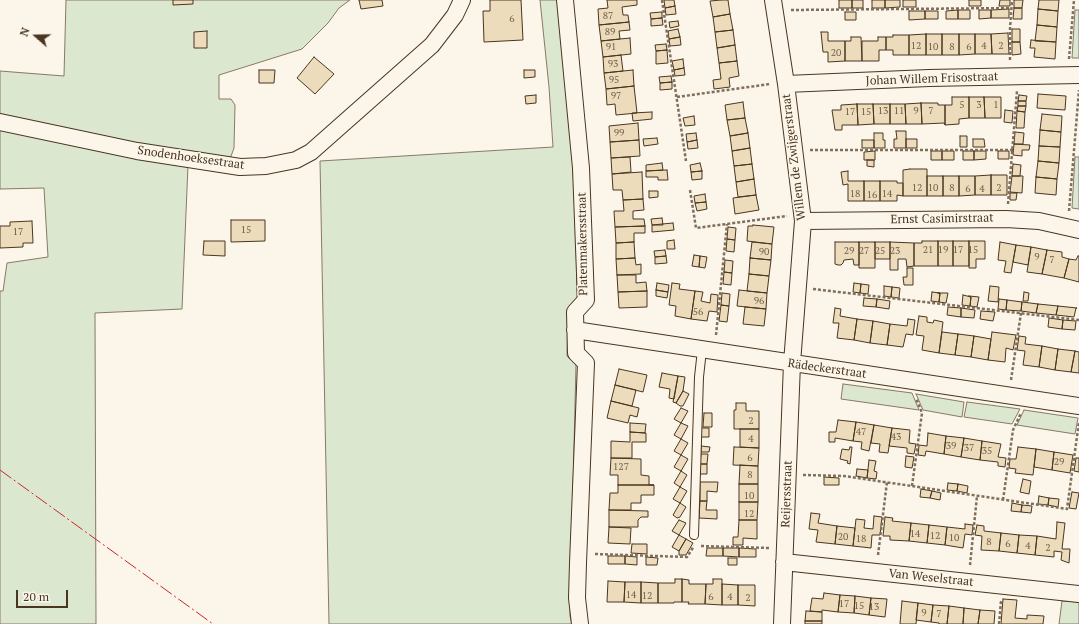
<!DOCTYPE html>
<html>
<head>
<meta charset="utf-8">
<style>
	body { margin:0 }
	#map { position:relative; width:1079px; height:624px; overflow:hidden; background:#fbf6e9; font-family:"PT Serif",serif }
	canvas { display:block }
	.north { position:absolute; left:16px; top:16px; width:40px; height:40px; -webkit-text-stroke:3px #fbf6e9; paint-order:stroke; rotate:290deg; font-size:11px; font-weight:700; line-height:16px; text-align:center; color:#4a3520 }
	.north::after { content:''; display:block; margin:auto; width:14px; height:18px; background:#4a3520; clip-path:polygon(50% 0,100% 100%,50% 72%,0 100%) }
	.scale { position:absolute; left:16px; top:590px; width:52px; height:18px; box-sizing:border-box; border:2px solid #4a3520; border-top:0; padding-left:5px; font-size:12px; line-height:14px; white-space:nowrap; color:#4a3520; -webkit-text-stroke:3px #fbf6e9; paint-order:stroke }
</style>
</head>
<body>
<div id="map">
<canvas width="1079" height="624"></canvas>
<div class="north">N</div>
<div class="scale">20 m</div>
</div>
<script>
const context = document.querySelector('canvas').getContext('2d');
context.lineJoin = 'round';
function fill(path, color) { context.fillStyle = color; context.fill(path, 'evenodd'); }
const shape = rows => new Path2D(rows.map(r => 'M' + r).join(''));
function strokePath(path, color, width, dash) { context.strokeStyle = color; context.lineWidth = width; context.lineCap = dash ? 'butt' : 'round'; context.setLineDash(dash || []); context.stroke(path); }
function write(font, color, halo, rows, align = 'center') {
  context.font = font + ' "PT Serif",serif'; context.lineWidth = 3; context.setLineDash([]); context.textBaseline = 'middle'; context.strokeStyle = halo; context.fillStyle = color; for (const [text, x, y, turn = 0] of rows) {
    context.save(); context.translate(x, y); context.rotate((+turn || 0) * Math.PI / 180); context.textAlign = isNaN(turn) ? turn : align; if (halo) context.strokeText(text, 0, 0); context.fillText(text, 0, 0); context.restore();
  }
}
const green = shape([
	[66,0,350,0,339,8,328,23,302,49,219,75,219,99,231,99,235,105,234,148,230,159,166,152,0,116,0,71,64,76,66,0],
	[540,0,558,0,571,136,576,221,577,299,568,308,567,356,576,364,570,616,572,624,329,624,320,161,553,147,549,87,540,0],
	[1075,10,1079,10,1079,58,1072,58,1075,10],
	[0,127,188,165,182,309,95,313,96,624,0,624,0,291,3,291,7,263,48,257,44,188,0,189,0,127],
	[1075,157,1079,157,1079,209,1072,208,1075,157],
	[843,384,912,393,919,410,841,399,843,384],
	[916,394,964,402,962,417,923,410,916,394],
	[967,402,1020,409,1012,424,964,417,967,402],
	[1024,410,1078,418,1075,434,1017,425,1024,410],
	[1062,601,1079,602,1079,624,1059,624,1062,601]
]);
const building = shape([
	[173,0,193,0,193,4,173,5,173,0],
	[359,0,382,0,383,6,361,9,359,0],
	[490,0,521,0,523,40,484,42,483,11,490,11,490,0],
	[607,0,637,0,637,5,622,7,623,15,628,15,629,22,599,25,598,9,608,8,607,0],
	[664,0,674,0,675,6,665,8,664,0],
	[721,0,728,0,730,14,713,17,710,1,721,0],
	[839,0,852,0,852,8,839,8,839,0],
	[852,0,863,0,863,8,852,8,852,0],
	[872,0,885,0,885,8,872,8,872,0],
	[885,0,900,0,900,7,885,8,885,0],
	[903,0,916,0,916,7,903,7,903,0],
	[969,0,981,0,981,6,969,6,969,0],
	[1000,0,1010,0,1010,6,999,6,1000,0],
	[1014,0,1023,0,1022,8,1014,8,1014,0],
	[1039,0,1059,0,1058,11,1038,9,1039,0],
	[675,6,676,14,666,15,665,8,675,6],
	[1014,8,1022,8,1022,19,1013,19,1014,8],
	[1009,9,1009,18,991,18,991,10,1009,9],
	[1038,9,1058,11,1057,27,1037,25,1038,9],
	[958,10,970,10,970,19,958,19,958,10],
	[958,10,958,19,946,19,946,11,958,10],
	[979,10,991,10,991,18,979,19,979,10],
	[909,11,925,11,925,19,909,20,909,11],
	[925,11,938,11,938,19,925,19,925,11],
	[662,12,662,18,651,19,650,13,662,12],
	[845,12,856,12,856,20,845,20,845,12],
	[730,14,733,30,715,32,713,17,730,14],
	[662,18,663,25,651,26,651,19,662,18],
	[678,21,679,26,670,28,669,22,678,21],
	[629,22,630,30,619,31,620,39,601,41,599,25,629,22],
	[1037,25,1057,27,1056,42,1035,41,1037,25],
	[678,29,680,37,669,39,668,31,678,29],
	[1012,29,1020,29,1020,42,1012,42,1012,29],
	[733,30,735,45,717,48,715,32,733,30],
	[207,31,207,48,194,48,194,32,207,31],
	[821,32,828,32,828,41,845,41,845,61,828,62,828,52,823,52,821,32],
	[1008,33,1009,54,992,54,991,34,1008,33],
	[926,34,942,34,942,55,926,55,926,34],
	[926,34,926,55,909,55,909,35,926,34],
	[942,34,959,34,959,55,942,55,942,34],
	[959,34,975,34,975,54,959,55,959,34],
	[975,34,991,34,992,54,975,54,975,34],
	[893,35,909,35,909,55,893,55,893,50,886,50,886,37,893,37,893,35],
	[680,37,681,45,670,46,669,39,680,37],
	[851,37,861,37,862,61,845,61,845,41,851,41,851,37],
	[878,37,886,37,886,50,879,50,879,61,862,61,862,41,878,41,878,37],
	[630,38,631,54,603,57,601,41,630,38],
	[1031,40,1056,42,1055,59,1034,57,1035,48,1030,48,1031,40],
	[1012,42,1020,42,1021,54,1012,55,1012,42],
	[666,44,667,50,656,51,655,45,666,44],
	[735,45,737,61,719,63,717,48,735,45],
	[667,50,668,63,656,64,656,51,667,50],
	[621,55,623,71,604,73,603,57,621,55],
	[314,57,334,74,315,94,297,78,314,57],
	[683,59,684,68,674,70,672,61,683,59],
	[737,61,739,76,729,78,730,87,714,89,713,80,721,79,719,63,737,61],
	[684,68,685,75,675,76,674,70,684,68],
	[259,70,275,70,274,83,259,83,259,70],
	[524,70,535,70,535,77,524,78,524,70],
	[633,70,634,86,606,89,604,73,633,70],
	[671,76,672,82,660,83,659,77,671,76],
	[672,82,672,89,660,90,660,83,672,82],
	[634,86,637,113,616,115,615,104,607,105,606,89,634,86],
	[1038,94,1066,96,1065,110,1037,108,1038,94],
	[536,95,536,103,526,104,525,96,536,95],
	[1019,95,1027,96,1026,101,1018,101,1019,95],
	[952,97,969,97,969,118,959,119,959,124,945,125,945,105,952,105,952,97],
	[969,97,984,97,985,118,969,118,969,97],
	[984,97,1001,97,1001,118,985,118,984,97],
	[1018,101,1026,101,1026,106,1018,106,1018,101],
	[743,102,745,118,727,120,725,105,743,102],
	[921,103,922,124,906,124,905,104,921,103],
	[921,103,938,103,938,105,945,105,945,125,944,123,922,124,921,103],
	[857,104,873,104,874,124,858,125,857,104],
	[857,104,858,125,842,125,842,130,835,130,832,110,841,110,841,105,857,104],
	[873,104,890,104,890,124,874,124,873,104],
	[890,104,905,104,906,124,890,124,890,104],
	[1018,106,1026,106,1025,112,1017,111,1018,106],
	[1005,110,1013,111,1012,123,1004,122,1005,110],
	[1017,111,1025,112,1024,128,1016,128,1017,111],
	[652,112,652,119,633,121,632,113,652,112],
	[1042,114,1062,116,1061,132,1040,130,1042,114],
	[694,116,695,125,685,126,683,118,694,116],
	[745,118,748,133,730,136,727,120,745,118],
	[638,123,639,140,610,142,609,126,638,123],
	[1040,130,1061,132,1060,147,1039,146,1040,130],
	[896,131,906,131,906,148,894,148,894,139,897,139,896,131],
	[1015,132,1024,133,1023,144,1014,144,1015,132],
	[696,133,697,140,687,142,686,134,696,133],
	[748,133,750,148,732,151,730,136,748,133],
	[874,133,883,133,883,140,885,140,885,148,874,148,874,133],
	[960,136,967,136,967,147,960,147,960,136],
	[657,138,658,144,644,146,643,139,657,138],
	[906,139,917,139,917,148,906,148,906,139],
	[973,139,984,139,985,147,973,147,973,139],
	[639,140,640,156,611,158,610,142,639,140],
	[697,140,698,148,688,149,687,142,697,140],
	[862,140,874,140,874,148,862,148,862,140],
	[1014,144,1030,145,1029,150,1022,150,1022,156,1013,155,1014,144],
	[1039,146,1060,147,1059,163,1038,161,1039,146],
	[750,148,752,164,734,166,732,151,750,148],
	[875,151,875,160,864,160,864,152,875,151],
	[931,151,942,151,942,160,931,160,931,151],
	[942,151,954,151,954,160,942,160,942,151],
	[963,151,974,151,974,160,963,160,963,151],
	[974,151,986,151,986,159,974,160,974,151],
	[998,151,1009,151,1009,159,998,159,998,151],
	[630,157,631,172,612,174,611,158,630,157],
	[867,160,874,160,874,167,867,166,867,160],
	[1038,161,1059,163,1057,179,1036,177,1038,161],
	[662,163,663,170,646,171,646,165,662,163],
	[700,163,702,171,691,172,690,165,700,163],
	[752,164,754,179,736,182,734,166,752,164],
	[1013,164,1021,165,1020,176,1012,176,1013,164],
	[910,169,927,169,927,196,903,196,903,170,910,169],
	[667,170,668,180,658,180,658,177,646,177,646,171,667,170],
	[702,171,702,179,692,180,691,172,702,171],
	[848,171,848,181,864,181,864,201,848,201,848,184,843,185,841,172,848,171],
	[642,172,643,199,623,200,622,190,613,190,612,174,642,172],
	[991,175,1007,175,1007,195,991,195,991,175],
	[991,175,991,195,975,195,975,176,991,175],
	[927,176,943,176,943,196,927,196,927,176],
	[943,176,959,176,959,196,943,196,943,176],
	[959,176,975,176,975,195,959,196,959,176],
	[1012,176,1023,176,1022,193,1010,192,1012,176],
	[1036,177,1057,179,1056,195,1035,193,1036,177],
	[754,179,756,195,738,197,736,182,754,179],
	[864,181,880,181,880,201,864,201,864,181],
	[880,181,897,181,897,183,903,183,903,196,897,195,897,201,880,201,880,181],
	[649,191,658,191,658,197,649,198,649,191],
	[1010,193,1017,193,1016,200,1010,200,1010,193],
	[705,194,706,202,695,203,694,196,705,194],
	[756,195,759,210,735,214,733,198,756,195],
	[643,199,644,210,633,211,633,219,644,219,645,226,615,227,614,211,624,211,623,200,643,199],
	[706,202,707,209,697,211,695,203,706,202],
	[662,218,663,225,652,225,651,219,662,218],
	[231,220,265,220,265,241,231,242,231,220],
	[32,221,33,243,23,243,23,247,0,248,0,226,10,226,10,222,32,221],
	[673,223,674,230,652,232,652,225,673,223],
	[753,225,774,227,772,244,747,241,748,226,753,226,753,225],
	[645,226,645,233,634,233,634,242,616,243,615,227,645,226],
	[728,227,736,228,735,240,727,239,728,227],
	[727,239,735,240,734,252,726,251,727,239],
	[674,240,675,249,667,249,667,241,674,240],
	[204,241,225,241,225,256,203,255,204,241],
	[922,241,938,241,938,266,914,266,914,243,922,243,922,241],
	[938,241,953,241,953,266,938,266,938,241],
	[953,241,969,241,969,266,953,266,953,241],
	[969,241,985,241,985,259,976,259,976,268,969,268,969,241],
	[634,242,635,258,616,259,616,243,634,242],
	[752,242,772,244,771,260,750,258,752,242],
	[835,242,859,242,859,265,854,265,853,259,844,260,843,263,841,265,838,265,835,264,835,242],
	[859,242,875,242,875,268,859,268,859,242],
	[875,242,890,242,890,259,875,259,875,242],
	[890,242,914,243,914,266,907,267,906,259,898,259,898,270,890,270,890,242],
	[1000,242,1016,245,1011,273,1004,272,1006,261,998,260,1000,242],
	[1016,245,1031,247,1028,265,1013,262,1016,245],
	[1031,247,1047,250,1042,274,1027,272,1031,247],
	[665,250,666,256,655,257,654,251,665,250],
	[1047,250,1062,252,1062,257,1069,259,1064,278,1042,274,1047,250],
	[694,255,700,256,699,267,692,266,694,255],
	[666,256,667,263,655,264,655,257,666,256],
	[700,256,707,257,705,268,699,267,700,256],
	[1078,256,1079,256,1079,282,1064,278,1069,259,1076,260,1078,256],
	[635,258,636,265,641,264,641,274,617,275,616,259,635,258],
	[750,258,771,260,769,276,749,274,750,258],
	[725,260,733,261,732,273,724,272,725,260],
	[907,268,913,268,913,285,904,285,903,277,907,277,907,268],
	[724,272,732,273,731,285,723,284,724,272],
	[749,274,769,276,767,293,747,291,749,274],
	[617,275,636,275,636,283,646,282,647,291,618,292,617,275],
	[657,283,669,285,668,292,656,290,657,283],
	[672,283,680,284,679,289,695,291,691,319,675,316,676,306,669,305,672,283],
	[854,283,861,284,860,293,853,292,854,283],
	[861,284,869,285,868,294,860,293,861,284],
	[884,286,892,287,891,297,884,296,884,286],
	[990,286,999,287,998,302,988,301,990,286],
	[892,287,900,288,899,298,891,297,892,287],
	[656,290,668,292,667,298,656,296,656,290],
	[739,290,767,293,766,309,737,306,739,290],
	[647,291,647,307,619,308,618,292,647,291],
	[695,291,703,292,701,301,710,303,711,294,718,295,717,312,709,311,707,321,691,319,695,291],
	[932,292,940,293,939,302,931,301,932,292],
	[1024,292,1029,293,1028,301,1023,301,1024,292],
	[722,293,730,294,729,306,721,305,722,293],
	[938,293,948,293,946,303,939,302,940,293,938,293],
	[963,295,971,297,970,306,962,305,963,295],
	[969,296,979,297,977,307,970,306,971,297,969,296],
	[864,298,877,299,876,307,863,306,864,298],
	[877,299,890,301,889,309,876,307,877,299],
	[999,299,1007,300,1006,310,998,309,999,299],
	[1007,300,1022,302,1021,311,1006,310,1007,300],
	[1022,302,1038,304,1036,313,1021,311,1022,302],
	[1038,304,1058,306,1056,315,1036,313,1038,304],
	[721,305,729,306,727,322,719,321,721,305],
	[1058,306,1077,308,1076,308,1074,317,1056,315,1058,306],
	[745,307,766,309,764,326,743,324,745,307],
	[948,307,961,308,961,317,947,315,948,307],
	[835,308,841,309,840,316,857,319,854,340,837,338,839,323,833,323,835,308],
	[961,308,975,310,974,318,961,317,961,308],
	[981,311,995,312,993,321,980,319,981,311],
	[919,316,927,317,927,322,933,323,934,320,943,322,939,353,922,350,924,336,916,335,919,316],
	[1049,318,1063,320,1062,329,1048,327,1049,318],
	[857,319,873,321,870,343,854,340,857,319],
	[908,319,915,320,913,335,906,334,903,347,887,345,890,324,907,326,908,319],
	[1063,320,1076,321,1075,330,1062,329,1063,320],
	[873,321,890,324,887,345,870,343,873,321],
	[942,332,958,334,955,355,939,353,942,332],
	[992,332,1016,335,1013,350,1006,348,1005,362,988,360,992,332],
	[958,334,974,336,971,357,955,355,958,334],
	[974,336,991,339,988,360,971,357,974,336],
	[1019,336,1026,337,1025,344,1042,346,1039,367,1023,365,1025,351,1017,350,1019,336],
	[1042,346,1058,349,1055,370,1039,367,1042,346],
	[1058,349,1075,351,1071,372,1055,370,1058,349],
	[1075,351,1079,352,1079,373,1071,372,1075,351],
	[619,369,647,375,643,392,615,385,619,369],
	[662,373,678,376,674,399,669,398,670,389,659,387,662,373],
	[678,376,685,377,683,391,676,403,673,402,678,376],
	[615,385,636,390,632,406,611,401,615,385],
	[683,391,689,394,683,406,680,406,676,403,683,391],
	[611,401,639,408,637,417,630,415,628,423,607,418,611,401],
	[736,403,746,403,746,411,759,411,759,429,734,429,734,410,736,410,736,403],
	[681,408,688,411,681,423,674,419,681,408],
	[704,413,712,413,712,427,703,427,704,413],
	[838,420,856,422,853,441,835,438,835,442,829,442,829,432,836,432,838,420],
	[856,422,874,425,869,451,861,449,862,442,853,441,856,422],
	[630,423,646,424,645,433,630,432,630,423],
	[681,423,688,426,681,439,674,435,681,423],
	[874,425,892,428,888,453,879,452,880,444,871,443,874,425],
	[701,428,709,428,709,437,701,437,701,428],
	[892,428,910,430,909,443,916,444,914,454,907,453,907,448,889,446,892,428],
	[740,429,759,429,759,448,740,447,740,429],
	[630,432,646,433,646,442,632,442,632,458,611,458,611,441,630,442,630,432],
	[928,433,946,436,944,454,926,451,925,456,918,455,919,445,927,446,928,433],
	[946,436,964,438,961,457,944,454,946,436],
	[964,438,982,441,980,460,961,457,964,438],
	[681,439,688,443,681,455,674,451,681,439],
	[982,441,1001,444,998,457,1006,458,1005,467,998,466,998,462,980,460,982,441],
	[701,446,710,447,709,452,701,452,701,446],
	[734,447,759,448,758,466,733,465,734,447],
	[850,447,852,447,850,464,847,463,848,461,840,459,842,449,849,450,850,447],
	[1018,447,1036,449,1033,475,1015,473,1016,469,1009,468,1010,459,1016,459,1018,447],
	[1036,449,1054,452,1052,470,1034,467,1036,449],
	[1054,452,1073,455,1070,473,1052,470,1054,452],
	[701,454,708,454,707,464,700,464,701,454],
	[681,455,688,459,681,471,674,467,681,455],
	[906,456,914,457,912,468,905,467,906,456],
	[611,458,641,459,641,475,649,476,649,485,654,485,618,485,618,475,610,475,611,458],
	[1076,458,1079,458,1079,472,1074,471,1076,458],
	[869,460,876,461,874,471,877,472,876,479,867,478,869,460],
	[700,464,707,464,707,474,700,474,700,464],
	[740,465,758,466,758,484,739,484,740,465],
	[857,469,868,470,867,478,856,476,857,469],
	[681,471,687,475,680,487,674,483,681,471],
	[824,477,839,478,839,485,824,485,824,477],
	[1023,479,1031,481,1029,494,1020,492,1023,479],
	[700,482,718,482,717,492,707,491,707,501,700,501,700,482],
	[948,483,958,484,957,491,947,490,948,483],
	[739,484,758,484,758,502,739,502,739,484],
	[958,484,968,486,967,493,957,491,958,484],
	[618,485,654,485,654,495,641,495,641,503,631,503,631,510,609,510,610,493,618,493,618,485],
	[680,487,687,491,680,503,673,499,680,487],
	[921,489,932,491,930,498,920,497,921,489],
	[932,491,941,493,940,500,930,498,932,491],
	[1072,492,1079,493,1076,509,1069,508,1072,492],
	[1039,496,1049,498,1048,505,1038,504,1039,496],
	[1049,498,1059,499,1058,507,1048,505,1049,498],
	[700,501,707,501,706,510,717,510,717,519,699,518,700,501],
	[739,502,758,502,757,520,739,520,739,502],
	[680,503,686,507,680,517,677,518,673,515,680,503],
	[1012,503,1022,505,1021,512,1011,511,1012,503],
	[1022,505,1032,506,1031,513,1021,512,1022,505],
	[609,510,648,511,648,517,641,517,638,520,638,527,609,527,609,510],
	[811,513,820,514,818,523,837,526,835,544,816,542,818,530,809,529,811,513],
	[874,516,882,517,880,535,872,535,871,548,853,546,856,519,865,520,864,528,873,529,874,516],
	[885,517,893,518,892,521,911,523,909,541,890,540,890,536,883,536,885,517],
	[679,520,686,523,679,535,672,531,679,520],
	[739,520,757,520,757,539,743,538,743,545,733,545,733,537,738,537,739,520],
	[1057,522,1065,523,1062,549,1070,549,1069,563,1061,560,1062,552,1054,551,1054,557,1035,555,1037,536,1056,539,1057,522],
	[911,523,929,525,927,543,909,541,911,523],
	[965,524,973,525,972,535,965,534,963,548,945,545,947,527,965,529,965,524],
	[929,525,947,527,945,545,927,543,929,525],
	[977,525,984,526,984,531,1001,533,999,551,981,550,982,536,975,535,977,525],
	[837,526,855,528,853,546,835,544,837,526],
	[609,527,631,528,630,544,608,543,609,527],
	[1001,533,1019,535,1017,553,999,551,1001,533],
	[679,535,686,539,679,551,672,547,679,535],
	[1019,535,1037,536,1035,555,1017,553,1019,535],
	[686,539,693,543,686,555,679,555,679,551,686,539],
	[632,544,647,544,647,554,631,553,632,544],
	[707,548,723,548,723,556,706,556,707,548],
	[723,548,739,548,739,557,723,556,723,548],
	[739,548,756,549,756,557,739,557,739,548],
	[608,556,625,556,625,564,608,564,608,556],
	[625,556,637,557,637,565,625,564,625,556],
	[646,557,658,558,657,565,646,565,646,557],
	[728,558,737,558,737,565,728,565,728,558],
	[675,579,682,579,682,602,674,602,674,603,658,603,658,583,675,583,675,579],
	[682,579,689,580,689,584,706,584,705,604,688,604,689,602,682,602,682,579],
	[713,579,722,579,722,605,705,604,706,584,713,584,713,579],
	[608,581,625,582,624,602,607,602,608,581],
	[625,582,641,582,641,603,624,602,625,582],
	[641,582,658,583,658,603,641,603,641,582],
	[722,584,738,585,738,605,722,605,722,584],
	[738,585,755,585,755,606,738,605,738,585],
	[824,593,840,595,838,612,822,610,822,612,810,611,812,598,823,599,824,593],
	[840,595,855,596,854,613,838,612,840,595],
	[855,596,871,598,869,615,854,613,855,596],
	[871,598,887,599,885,617,869,615,871,598],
	[1003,599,1017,600,1015,618,1027,619,1027,615,1044,616,1043,624,1001,624,1003,599],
	[902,601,918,603,916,624,900,624,902,601],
	[918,603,933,605,931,622,916,620,918,603],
	[933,605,949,606,947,624,939,624,939,623,931,622,933,605],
	[949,606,964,608,963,624,947,624,949,606],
	[964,608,980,610,978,624,963,624,964,608],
	[980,610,995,611,994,624,978,624,980,610],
	[806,611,822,612,822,621,805,621,806,611],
	[805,621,822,621,822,624,805,624,805,621]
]);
const path = shape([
	[662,0,686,161],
	[791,10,1011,8],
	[1069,59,1074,0],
	[1010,60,1010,29,1012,0],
	[677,97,770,84],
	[810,150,1013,150],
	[690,190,696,228,787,216],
	[1008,204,1017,91],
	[1069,211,1079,90],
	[813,289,1079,320],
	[716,335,727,224],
	[1011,380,1021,313],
	[803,475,844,476,1067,509,1079,422],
	[912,486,922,413,916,398],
	[1003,500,1013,430,1021,413],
	[701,546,770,548],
	[595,554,687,557,694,546],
	[878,555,887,482],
	[970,565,977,496],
	[999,624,1001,601]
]);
const lane = shape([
	[694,535,699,377,702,350]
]);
const street = shape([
	[565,0,581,168,586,300,575,312,576,353,586,363,578,563,577,598,580,624],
	[773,0,786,84,803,221,792,363,782,624],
	[786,84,929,78,1079,75],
	[0,122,137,151,240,167,266,166,296,160,311,152,432,45,455,15,462,0],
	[803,221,1006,219,1039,221,1079,230],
	[575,330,1079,406],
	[784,562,1079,594]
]);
const power = shape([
	[0,470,213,624]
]);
const numberNames = [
	["87",608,16],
	["6",512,19],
	["89",610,32],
	["12",916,46],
	["4",984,46],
	["2",1001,46],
	["91",611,47],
	["10",933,47],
	["8",952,47],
	["6",969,47],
	["20",836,53],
	["93",613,64],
	["95",614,80],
	["97",616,96],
	["5",962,105],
	["3",979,105],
	["1",996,105],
	["13",883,111],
	["11",899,111],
	["9",916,111],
	["7",931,111],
	["17",850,112],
	["15",866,112],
	["99",619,133],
	["12",917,188],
	["10",933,188],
	["8",952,188],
	["2",999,188],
	["6",968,189],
	["4",982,189],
	["18",855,194],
	["14",887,194],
	["16",872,195],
	["15",246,230],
	["17",18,232],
	["21",928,250],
	["19",943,250],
	["17",958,250],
	["15",973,250],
	["29",849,251],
	["27",864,251],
	["25",880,251],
	["23",895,251],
	["90",764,252],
	["9",1037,257],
	["7",1052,260],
	["96",759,301],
	["56",698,312],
	["2",751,421],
	["47",861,432],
	["43",896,437],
	["4",751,439],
	["39",951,446],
	["37",969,448],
	["35",987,451],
	["6",750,458],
	["29",1059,462],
	["127",621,467],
	["8",750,475],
	["10",749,496],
	["12",749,514],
	["14",915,534],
	["12",935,536],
	["20",843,537],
	["10",954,538],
	["18",861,539],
	["8",989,542],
	["6",1008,544],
	["4",1028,546],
	["2",1048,548],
	["14",631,595],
	["12",647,596],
	["6",711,597],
	["4",730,597],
	["2",748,598],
	["17",844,604],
	["15",859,606],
	["13",874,607],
	["9",924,613],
	["7",939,614]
];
const streetNames = [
	["Johan Willem Frisostraat",932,79,-2],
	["Willem de Zwijgerstraat",794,157,-97],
	["Snodenhoeksestraat",191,158,8],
	["Ernst Casimirstraat",942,219,-1],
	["Platenmakersstraat",583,244,-91],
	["Rädeckerstraat",827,369,8],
	["Reijersstraat",787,494,-88],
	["Van Weselstraat",931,578,6]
];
fill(green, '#dce7d0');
strokePath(green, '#887966', 1);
fill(building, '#ecdcbc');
strokePath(building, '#4a3520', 1);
strokePath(lane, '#4a3520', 10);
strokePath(street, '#4a3520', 18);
strokePath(path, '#7f6f5c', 2.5, [3, 2]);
strokePath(lane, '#fbf6e9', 8);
strokePath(street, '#fbf6e9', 16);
strokePath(power, '#c62828', 1, [14, 3, 2, 3]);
write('10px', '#725f47', null, numberNames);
write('12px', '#4a3520', '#fbf6e9', streetNames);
</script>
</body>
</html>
